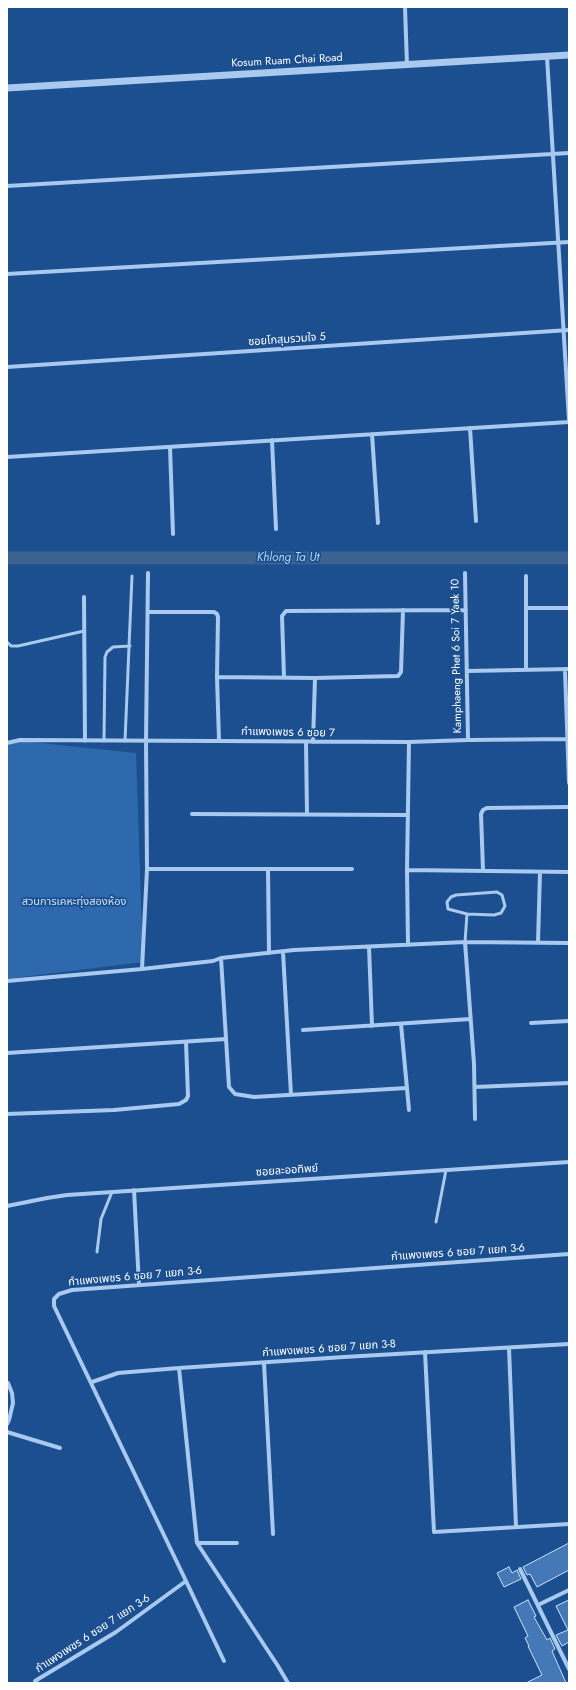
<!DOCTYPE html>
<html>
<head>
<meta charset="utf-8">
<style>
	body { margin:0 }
	#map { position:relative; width:576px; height:1690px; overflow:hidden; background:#1b4f8f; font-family:Jost,sans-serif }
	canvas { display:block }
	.frame { position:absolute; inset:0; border:8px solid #fff; pointer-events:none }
</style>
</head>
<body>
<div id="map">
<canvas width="576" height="1690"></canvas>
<div class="frame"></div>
</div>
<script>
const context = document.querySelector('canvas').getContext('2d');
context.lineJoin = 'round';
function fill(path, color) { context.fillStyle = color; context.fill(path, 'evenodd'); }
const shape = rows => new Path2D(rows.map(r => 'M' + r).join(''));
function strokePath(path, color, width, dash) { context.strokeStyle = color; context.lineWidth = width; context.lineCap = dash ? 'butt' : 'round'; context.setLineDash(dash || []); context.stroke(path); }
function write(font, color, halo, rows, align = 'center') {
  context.font = font + ' Jost,"Noto Sans Thai",sans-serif'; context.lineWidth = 3.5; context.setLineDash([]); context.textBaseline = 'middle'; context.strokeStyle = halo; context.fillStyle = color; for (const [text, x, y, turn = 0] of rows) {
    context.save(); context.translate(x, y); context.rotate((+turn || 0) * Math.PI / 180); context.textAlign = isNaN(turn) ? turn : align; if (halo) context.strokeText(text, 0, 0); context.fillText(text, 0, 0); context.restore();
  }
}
const green = shape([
	[21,741,136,753,143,962,7,979,7,745]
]);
const canal = shape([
	[7,558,569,558]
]);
const building = shape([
	[569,1543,569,1570,537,1587,530,1574,527,1575,523,1567,569,1543],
	[509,1567,512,1573,517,1570,521,1579,504,1587,497,1573,509,1567],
	[528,1600,536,1616,534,1617,547,1640,550,1638,555,1649,552,1651,566,1683,526,1683,542,1675,528,1646,529,1646,525,1638,528,1636,514,1607,528,1600],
	[569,1600,569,1642,562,1646,556,1635,568,1630,556,1606,569,1600]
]);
const service = shape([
	[7,642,11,646,18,646,84,631],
	[104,741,105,657,107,652,113,647,130,646],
	[125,741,132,576],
	[465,942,467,914,448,909,447,902,451,897,456,895,497,892,502,895,505,906,501,913,494,915,467,914],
	[436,1222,446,1170],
	[97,1252,101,1219,112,1192]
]);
const minor = shape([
	[405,7,407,65],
	[547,57,569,420],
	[7,186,569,153],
	[7,274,569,242],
	[7,367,569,330],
	[470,428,476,521],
	[372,434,378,523],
	[272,440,276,529],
	[170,447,173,534],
	[7,457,569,422],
	[465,573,468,740],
	[84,597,85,741],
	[526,608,569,608],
	[148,612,214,612,217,614,218,617,217,677,219,740],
	[526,670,526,576],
	[565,670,569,783],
	[467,671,569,669],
	[217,677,315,678,398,676,401,672,403,610],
	[284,677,282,616,286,611,466,610],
	[306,742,307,814],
	[313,742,315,678],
	[7,743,20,740,409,742,468,740,569,739],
	[192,814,408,815],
	[147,869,352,869],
	[268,869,269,953],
	[407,870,569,872],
	[483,870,481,814,483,810,487,808,569,807],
	[465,942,474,1064,475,1119],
	[538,943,540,872],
	[408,945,407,870,409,742],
	[369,947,372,1026],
	[283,952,291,1095],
	[221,958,229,1087,235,1094,254,1097,407,1088],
	[142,969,147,869,146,741,148,573],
	[7,981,142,969,213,961,221,958,294,950,465,942,569,943],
	[531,1023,569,1021],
	[401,1024,409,1110],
	[303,1030,470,1019],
	[7,1053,226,1039],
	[475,1087,569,1083],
	[7,1114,114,1110,179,1104,186,1100,188,1096,186,1042],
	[134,1190,139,1285],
	[7,1206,47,1198,67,1195,569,1162],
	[509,1348,516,1527],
	[425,1352,434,1532,569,1524],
	[264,1363,273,1534],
	[179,1368,197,1543,278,1666,288,1683],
	[92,1382,118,1373,179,1368,344,1357,569,1344],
	[7,1424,9,1420,13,1403,12,1393,8,1383],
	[7,1432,60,1448],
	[197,1543,237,1543],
	[520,1569,569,1669],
	[186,1581,224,1661],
	[538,1605,569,1590],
	[35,1681,116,1632,186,1581,54,1306,54,1299,59,1294,72,1290,569,1254]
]);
const tertiary = shape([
	[7,88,569,55]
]);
const streetNames = [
	["Kosum Ruam Chai Road",287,61,-3],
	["ซอยโกสุมรวมใจ 5",287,340,-4],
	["Kamphaeng Phet 6 Soi 7 Yaek 10",457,656,-91],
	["กำแพงเพชร 6 ซอย 7",288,733,1],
	["ซอยละออทิพย์",287,1171,-4],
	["กำแพงเพชร 6 ซอย 7 แยก 3-6",458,1253,-4],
	["กำแพงเพชร 6 ซอย 7 แยก 3-6",135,1277,-5],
	["กำแพงเพชร 6 ซอย 7 แยก 3-8",329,1349,-4],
	["กำแพงเพชร 6 ซอย 7 แยก 3-6",93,1634,-33]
];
const parkNames = [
	["สวนการเคหะทุ่งสองห้อง",74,902]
];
const waterNames = [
	["Khlong Ta Ut",288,558]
];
fill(green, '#2e69ad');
strokePath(canal, '#3c6290', 13);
fill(building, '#4478b7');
strokePath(building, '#cfe3fa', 1);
strokePath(service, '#a9c9ee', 3);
strokePath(minor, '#a9c9ee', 4);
strokePath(tertiary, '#a9c9ee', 7);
write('11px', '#fff', '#1b4f8f', streetNames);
write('11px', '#cfe3fa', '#1b4f8f', parkNames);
write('italic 12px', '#b5d3f5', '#1b4f8f', waterNames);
</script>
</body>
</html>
